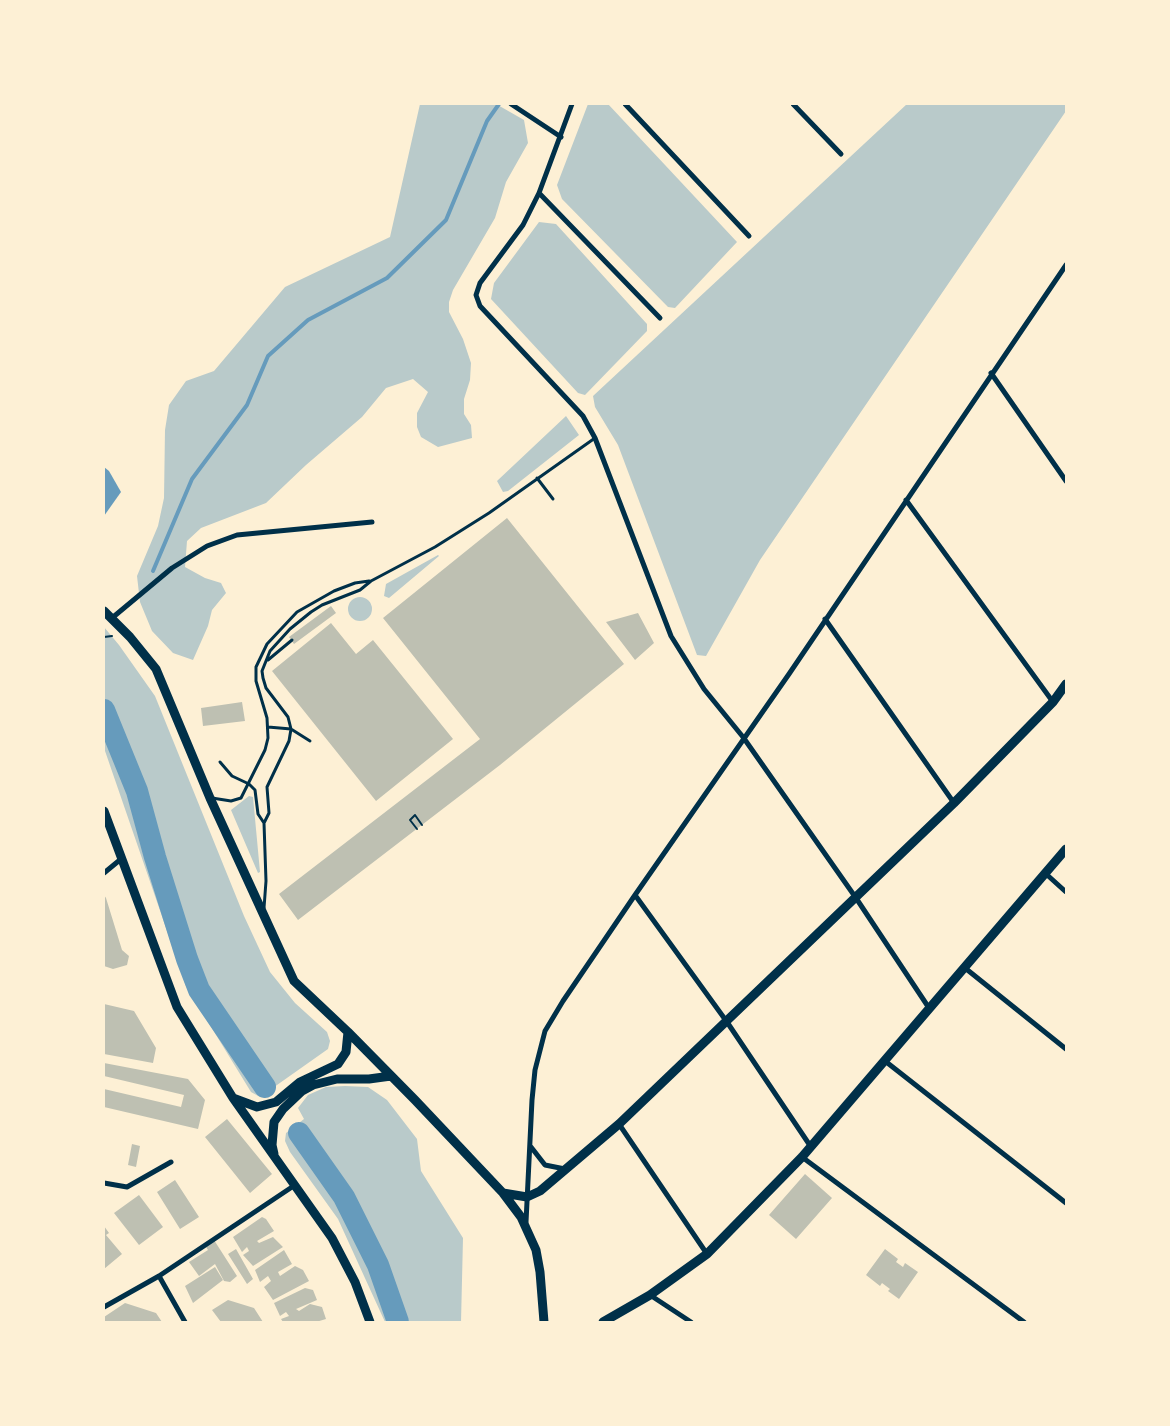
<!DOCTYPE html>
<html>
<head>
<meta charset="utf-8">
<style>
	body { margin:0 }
	#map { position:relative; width:1170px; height:1426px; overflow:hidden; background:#fdf0d5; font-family:Manrope,sans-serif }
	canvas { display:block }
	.frame { position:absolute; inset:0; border:105px solid #fdf0d5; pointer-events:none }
</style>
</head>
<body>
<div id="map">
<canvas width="1170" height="1426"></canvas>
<div class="frame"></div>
</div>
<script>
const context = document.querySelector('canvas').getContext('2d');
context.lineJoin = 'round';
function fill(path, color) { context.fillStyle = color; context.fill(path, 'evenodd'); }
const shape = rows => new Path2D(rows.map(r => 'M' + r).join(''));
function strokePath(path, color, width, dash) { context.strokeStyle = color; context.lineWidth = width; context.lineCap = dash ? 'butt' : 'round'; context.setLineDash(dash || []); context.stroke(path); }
const green = shape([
	[420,104,496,104,524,120,528,143,506,182,495,218,453,290,449,302,449,312,463,339,471,363,470,380,464,399,464,414,471,425,472,438,438,447,421,437,417,427,417,413,428,392,413,379,386,388,362,417,306,465,266,503,201,528,187,541,185,567,205,578,221,583,226,593,212,610,208,626,193,660,173,653,152,631,140,602,137,576,158,526,164,498,165,430,169,405,186,381,214,371,285,287,390,237],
	[588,104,608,104,737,242,675,308,668,307,562,199,557,185],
	[907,104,1066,104,1066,111,760,560,706,656,697,655,618,445,595,407,593,396],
	[539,222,556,224,647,324,647,331,585,395,578,393,491,299,494,283],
	[566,416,579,435,508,491,503,492,497,481],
	[438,555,439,556,389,598,384,596,386,584],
	'348 609a12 12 0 1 1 24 0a12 12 0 1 1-24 0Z',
	[104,627,119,645,155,696,244,916,270,972,295,1003,327,1032,330,1041,328,1049,260,1097,251,1092,186,986,104,748],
	[249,796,253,797,260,872,258,873,231,810],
	[345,1086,368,1087,387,1100,417,1139,421,1171,463,1238,461,1322,385,1322,338,1219,290,1152,285,1141,286,1133,304,1119,298,1108,308,1095,326,1087]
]);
const water = shape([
	[104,467,109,471,121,492,104,516]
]);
const stream = shape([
	[153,571,192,479,247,405,268,356,308,320,387,278,446,220,487,121,499,104]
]);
const river = shape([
	[104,710,137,791,155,857,187,959,199,990,265,1087],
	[299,1133,344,1197,378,1265,398,1322]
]);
const building = shape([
	[507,518,624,664,500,765,298,920,279,894,480,739,383,618],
	[331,606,336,613,294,644,289,637],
	[638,613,654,643,635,660,606,622],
	[331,623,356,654,373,640,453,739,376,801,272,671],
	[242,702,245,721,203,726,201,708],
	[104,895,106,898,122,950,129,956,127,965,113,969,104,966],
	[104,1004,134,1011,156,1048,153,1063,104,1054],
	[104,1063,188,1079,205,1100,198,1129,104,1107,104,1089,181,1107,184,1095,104,1076],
	[227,1119,272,1174,250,1193,205,1137],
	[132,1144,140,1146,136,1167,128,1165],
	[805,1174,832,1198,796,1239,769,1215],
	[175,1180,199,1217,180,1229,157,1192],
	[139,1195,163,1227,139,1245,114,1213],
	[262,1217,266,1219,274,1231,257,1241,259,1243,273,1237,283,1247,253,1266,243,1255,249,1251,247,1247,242,1252,233,1237],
	[104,1226,109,1233,106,1235,122,1254,104,1269],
	[214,1240,237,1276,230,1282,224,1281,215,1264,199,1276,189,1262,208,1250,206,1247],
	[236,1249,253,1279,247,1284,228,1254],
	[885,1249,898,1259,896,1262,903,1267,905,1263,918,1272,899,1299,888,1291,890,1289,882,1283,880,1286,866,1275],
	[284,1250,292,1264,278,1272,280,1276,295,1266,303,1270,309,1281,273,1300,264,1287,271,1281,268,1276,260,1282,255,1270],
	[215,1267,223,1280,193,1303,185,1286],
	[305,1288,313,1290,317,1300,296,1309,299,1311,310,1304,322,1307,326,1319,316,1322,283,1322,281,1319,289,1316,286,1312,280,1316,274,1303],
	[228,1300,254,1308,263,1322,221,1322,212,1310],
	[125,1303,156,1313,162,1322,104,1322,104,1317]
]);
const path = shape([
	[104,637,112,636],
	[417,829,410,820,415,815,422,825]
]);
const service = shape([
	[537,478,553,499],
	[268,660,292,640],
	[268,727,291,729,310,741],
	[220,762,232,776,249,784,255,790,258,814,264,823],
	[212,798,231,801,241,798,265,750,268,738,267,718,256,681,256,667,267,644,297,612,334,591,355,583,369,581],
	[264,908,266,881,264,823,269,813,267,787,289,741,291,729,288,717,266,688,263,678,262,671,270,651,290,629,311,612,322,605,360,590,371,581,435,547,489,513,595,438]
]);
const minor = shape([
	[511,104,561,137],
	[572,104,539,193,523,225,480,283,476,295,480,306,583,416,595,438,671,636,704,689,743,737,856,898,929,1008],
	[625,104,749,236],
	[793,104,841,154],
	[539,193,660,318],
	[991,373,1066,481],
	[906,500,1053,702],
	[112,618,172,568,207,546,237,535,372,522],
	[825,619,954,803],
	[104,873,121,859],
	[1045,873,1066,892],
	[635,895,727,1022,811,1147],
	[965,968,1066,1049],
	[885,1061,1066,1203],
	[619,1124,707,1254],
	[531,1147,545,1165,565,1169],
	[802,1157,1024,1322],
	[104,1183,127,1187,171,1162],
	[526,1222,532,1100,535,1070,545,1031,563,1001,635,895,789,674,1066,265],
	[159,1276,185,1322],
	[650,1295,691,1322],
	[104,1307,159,1276,295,1185]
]);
const primary = shape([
	[104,611,130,637,156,669,210,798,294,981,348,1032,415,1100,503,1193,521,1217,536,1250,540,1272,544,1322],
	[104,811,177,1007,233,1098,332,1238,355,1282,370,1322],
	[233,1098,257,1107,276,1102,300,1082,338,1064,346,1052,348,1032],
	[274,1154,272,1145,274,1122,283,1109,302,1091,313,1085,337,1079,369,1079,391,1076],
	[503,1193,527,1197,540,1191,619,1124,954,803,1053,702,1066,684],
	[603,1322,650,1295,707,1254,802,1157,1066,849]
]);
fill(green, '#b9caca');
fill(water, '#669bbc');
strokePath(stream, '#669bbc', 4);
strokePath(river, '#669bbc', 22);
fill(building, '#bec0b2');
strokePath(path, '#003049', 2);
strokePath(service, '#003049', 3);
strokePath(minor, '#003049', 5);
strokePath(primary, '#003049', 9);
</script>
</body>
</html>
